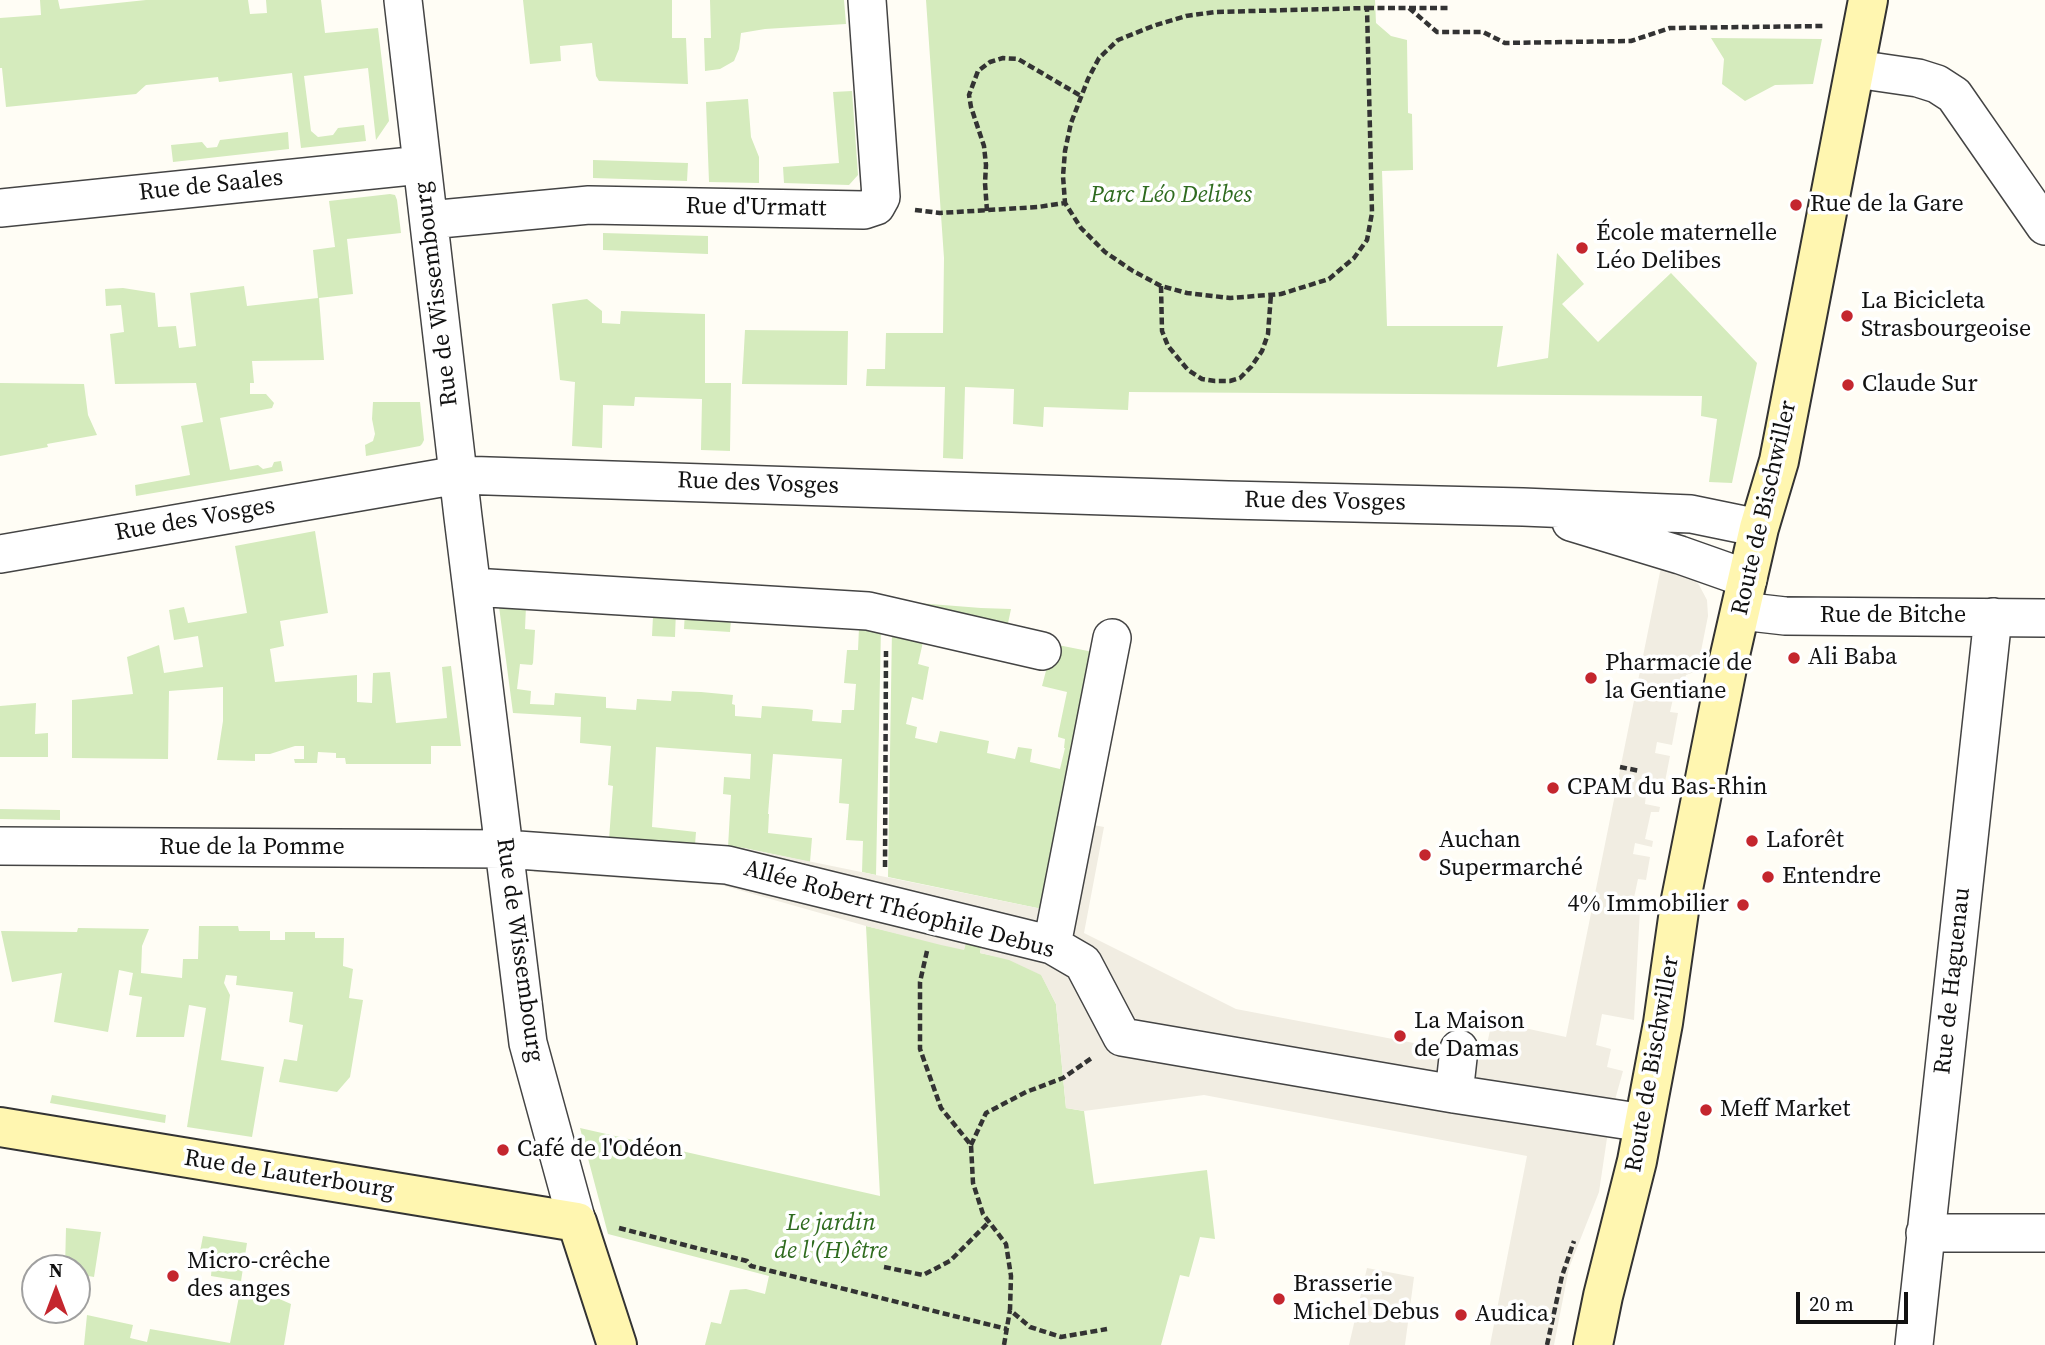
<!DOCTYPE html>
<html>
<head>
<meta charset="utf-8">
<style>
	body { margin:0 }
	#map { position:relative; width:2045px; height:1345px; overflow:hidden; background:#fffdf5; font-family:"Source Serif 4",serif }
	canvas { display:block }
	.north { position:absolute; left:21px; top:1254px; width:70px; height:70px; box-sizing:border-box; background:#fff; border:2px solid #a0a0a0; border-radius:50%; rotate:0deg; font-size:19px; font-weight:700; line-height:28px; text-align:center; color:#111 }
	.north::after { content:''; display:block; margin:auto; width:24px; height:32px; background:#c4262e; clip-path:polygon(50% 0,100% 100%,50% 72%,0 100%) }
	.scale { position:absolute; left:1796px; top:1292px; width:112px; height:32px; box-sizing:border-box; border:4px solid #111; border-top:0; padding-left:9px; font-size:21px; line-height:24px; white-space:nowrap; color:#111; -webkit-text-stroke:5px #fff; paint-order:stroke }
</style>
</head>
<body>
<div id="map">
<canvas width="2045" height="1345"></canvas>
<div class="north">N</div>
<div class="scale">20 m</div>
</div>
<script>
const context = document.querySelector('canvas').getContext('2d');
context.lineJoin = 'round';
function fill(path, color) { context.fillStyle = color; context.fill(path, 'evenodd'); }
const shape = rows => new Path2D(rows.map(r => 'M' + r).join(''));
function strokePath(path, color, width, dash) { context.strokeStyle = color; context.lineWidth = width; context.lineCap = dash ? 'butt' : 'round'; context.setLineDash(dash || []); context.stroke(path); }
function write(font, color, halo, rows, align = 'center') {
  context.font = font + ' "Source Serif 4",serif'; context.lineWidth = 7; context.setLineDash([]); context.textBaseline = 'middle'; context.strokeStyle = halo; context.fillStyle = color; for (const [text, x, y, turn = 0] of rows) {
    context.save(); context.translate(x, y); context.rotate((+turn || 0) * Math.PI / 180); context.textAlign = isNaN(turn) ? turn : align; if (halo) context.strokeText(text, 0, 0); context.fillText(text, 0, 0); context.restore();
  }
}
const green = shape([
	[40,0,58,0,60,9,146,0,248,0,250,14,267,13,266,0,321,0,325,33,378,28,389,121,376,140,368,68,304,76,311,131,318,137,333,135,338,128,364,125,366,141,301,148,292,73,219,82,218,77,156,84,146,85,136,94,6,107,2,68,0,68,0,18,41,15],
	[523,0,672,0,672,38,686,38,688,84,599,81,596,76,592,43,560,46,561,61,530,64],
	[710,0,844,0,846,24,765,29,741,33,739,49,734,61,720,69,705,71,704,38,711,38],
	[926,0,1375,0,1376,23,1391,36,1407,40,1408,113,1412,114,1413,170,1382,171,1387,326,1503,326,1497,367,1548,358,1557,253,1584,284,1562,304,1598,342,1671,273,1757,363,1732,483,1709,482,1717,419,1701,416,1702,396,1129,392,1128,410,1044,407,1043,427,1013,424,1014,389,965,387,963,459,943,458,945,387,866,386,867,369,885,369,886,333,943,333,944,258],
	[1711,38,1822,39,1813,84,1775,85,1745,101,1722,84,1724,59],
	[852,91,858,175,849,185,784,183,783,167,839,163,833,92],
	[748,99,751,137,759,157,759,183,709,182,706,102],
	[288,132,289,149,173,162,171,145,202,142,207,148,217,147,220,140],
	[593,160,688,163,687,181,593,178],
	[390,194,395,195,397,200,401,233,347,239,353,294,319,298,324,360,252,361,254,383,250,383,250,394,266,394,274,403,272,408,220,418,230,470,258,465,263,469,272,467,274,462,281,461,283,471,136,496,135,485,190,475,181,426,203,422,196,383,115,384,110,334,124,332,121,305,106,306,105,289,123,288,155,293,158,327,176,326,179,348,196,346,190,293,244,286,247,306,318,298,313,250,335,247,329,201],
	[603,233,708,236,708,254,603,250],
	[587,299,602,311,602,323,620,324,621,311,705,314,705,383,731,383,730,451,701,450,702,399,635,397,634,406,603,405,602,448,572,446,575,382,560,380,552,304],
	[745,330,848,331,847,385,742,384],
	[0,383,84,384,88,415,97,435,47,444,48,447,0,456],
	[373,402,420,402,424,440,422,444,420,446,366,456,365,445,373,441,375,434,372,419],
	[315,531,328,613,280,621,284,646,270,649,275,682,357,675,357,702,372,703,373,673,390,672,396,723,447,718,442,667,451,666,461,746,431,746,431,764,346,764,345,758,336,758,336,753,318,752,317,763,295,763,294,759,304,759,304,746,295,746,270,754,255,754,255,761,217,760,223,721,223,687,169,691,168,759,72,758,72,700,133,694,127,657,159,645,164,673,203,667,198,636,174,640,169,610,184,607,188,623,247,613,235,546],
	[498,599,676,610,675,637,652,636,653,616,526,606,525,629,535,630,533,663,532,665,520,664,517,689,531,691,530,704,554,705,555,693,606,697,606,708,636,710,637,699,671,701,672,691,701,692,733,695,732,704,735,705,735,716,761,718,762,706,807,709,813,710,812,721,841,723,842,710,854,710,856,684,844,683,847,650,858,650,859,628,731,620,730,632,684,629,685,611,881,627,876,875,862,872,863,841,846,840,849,804,839,803,842,759,773,754,768,814,769,814,768,833,812,838,810,862,744,848,728,847,731,795,723,794,724,777,750,779,751,754,656,747,652,827,696,832,695,845,609,839,613,786,608,785,611,746,580,743,581,717,513,713],
	[867,599,981,608,1011,609,1007,628],
	[892,629,923,642,918,664,929,667,923,700,912,697,906,724,917,727,915,738,937,743,940,731,989,741,987,753,1015,759,1018,747,1032,749,1030,762,1060,769,1065,748,1064,748,1065,739,1058,737,1058,735,1067,692,1042,686,1047,667,1048,643,1093,652,1042,909,888,877],
	[36,703,35,734,48,733,48,757,0,757,0,706],
	[0,809,60,810,60,820,0,819],
	[199,926,238,926,239,931,270,931,270,940,285,940,285,932,315,932,315,938,344,938,343,966,353,969,349,998,363,1000,350,1077,337,1092,279,1082,284,1059,297,1061,303,1025,289,1022,293,992,236,985,237,976,226,975,224,983,230,995,221,1060,264,1067,252,1137,187,1127,206,1008,189,1005,184,1037,136,1037,142,997,129,995,133,973,119,970,108,1032,54,1022,62,973,12,982,1,931,77,932,78,928,149,929,142,946,141,973,182,978,183,959,198,959],
	[866,926,964,949,966,940,982,943,980,953,1009,959,1041,974,1056,1004,1066,1108,1084,1111,1094,1184,1207,1170,1215,1239,1200,1237,1189,1277,1180,1275,1161,1345,705,1345,711,1322,721,1324,730,1290,746,1289,765,1294,769,1276,608,1234,580,1128,880,1196],
	[52,1095,166,1115,165,1123,50,1103],
	[66,1228,101,1232,94,1277,77,1274,77,1268,65,1268],
	[203,1236,247,1243,241,1281,211,1276,212,1264,198,1262],
	[241,1286,254,1288,291,1304,284,1345,84,1345,87,1315,133,1325,130,1338,147,1342,150,1329,230,1343]
]);
const plaza = shape([
	[1661,567,1691,576,1699,585,1707,600,1708,616,1697,671,1686,675,1682,691,1675,690,1670,712,1678,713,1672,745,1657,742,1655,753,1670,756,1662,797,1646,794,1645,804,1660,807,1659,812,1651,812,1645,839,1653,841,1652,847,1635,843,1633,854,1650,857,1646,880,1638,879,1632,907,1640,909,1634,1020,1602,1014,1596,1045,1611,1049,1607,1067,1623,1071,1610,1118,1599,1192,1569,1268,1554,1345,1490,1345,1527,1156,1204,1095,1084,1111,1066,1108,1056,1004,1041,975,1009,960,980,953,982,944,967,940,964,950,941,945,866,926,721,885,534,872,530,834,744,848,1042,909,1061,819,1104,827,1084,933,1236,1009,1445,1049,1486,1049,1492,1021,1566,1037],
	[1367,1268,1414,1277,1405,1345,1349,1345]
]);
const path = shape([
	[1367,8,1451,8],
	[1409,8,1437,32,1483,32,1505,43,1631,41,1670,28,1824,26],
	[915,210,940,213,1038,207,1065,203,1081,228,1105,252,1133,271,1161,286,1187,293,1230,298,1281,294,1329,279,1354,258,1367,240,1372,213,1367,8,1215,12,1186,16,1153,26,1118,40,1099,58,1088,79,1071,123,1065,151,1063,176,1065,203],
	[987,211,985,183,986,165,984,146,971,107,969,95,978,71,990,62,1003,58,1018,59,1081,96],
	[1161,286,1162,331,1168,346,1188,370,1202,379,1215,381,1230,381,1240,378,1251,367,1262,351,1268,334,1271,294],
	[1620,767,1640,771],
	[885,867,886,651],
	[927,951,920,982,920,1049,941,1108,971,1145,973,1183,983,1214,1006,1244,1011,1276,1010,1310,1030,1327,1061,1337,1107,1329],
	[971,1145,986,1113,1026,1092,1063,1078,1093,1057],
	[619,1228,747,1261,751,1266,771,1271,1007,1329],
	[884,1267,923,1275,950,1261,989,1222],
	[1004,1345,1010,1310],
	[1547,1345,1562,1276,1574,1241]
]);
const street = shape([
	[403,0,463,517,528,1043,577,1222],
	[1856,69,1918,78,1937,84,1954,95,2045,226],
	[0,208,421,165],
	[429,220,589,205,864,210,876,206,881,197,867,0],
	[1571,522,1680,555,1748,579],
	[0,554,458,475,1228,500,1523,507,1691,514,1759,528],
	[472,587,868,611,1042,651],
	[1741,611,1785,616,2045,618],
	[0,846,504,849,727,865,1052,945,1083,963,1122,1037,1454,1094,1644,1123],
	[1052,945,1112,638],
	[1454,1094,1459,1049],
	[1925,1233,2045,1233],
	[1914,1345,1993,617]
]);
const secondary = shape([
	[0,1127,577,1222,617,1345],
	[1593,1345,1603,1296,1637,1161,1663,1023,1680,904,1727,668,1759,528,1779,461,1868,0]
]);
const markers = [
	[1796,205,7,"#c4262e"],
	[1582,248,7,"#c4262e"],
	[1847,316,7,"#c4262e"],
	[1848,385,7,"#c4262e"],
	[1794,658,7,"#c4262e"],
	[1591,678,7,"#c4262e"],
	[1553,788,7,"#c4262e"],
	[1752,841,7,"#c4262e"],
	[1425,855,7,"#c4262e"],
	[1768,877,7,"#c4262e"],
	[1743,905,7,"#c4262e"],
	[1400,1036,7,"#c4262e"],
	[1706,1110,7,"#c4262e"],
	[503,1150,7,"#c4262e"],
	[173,1276,7,"#c4262e"],
	[1279,1299,7,"#c4262e"],
	[1461,1315,7,"#c4262e"]
];
const streetNames = [
	["Rue de Saales",211,186,-6],
	["Rue d'Urmatt",756,208,1],
	["Rue de Wissembourg",437,294,-97],
	["Rue des Vosges",758,484,2],
	["Rue des Vosges",1325,502,1],
	["Route de Bischwiller",1765,508,-77],
	["Rue des Vosges",195,520,-10],
	["Rue de Bitche",1893,616],
	["Rue de la Pomme",252,848],
	["Allée Robert Théophile Debus",899,910,15],
	["Rue de Wissembourg",519,950,82],
	["Rue de Haguenau",1953,981,-84],
	["Route de Bischwiller",1653,1064,-80],
	["Rue de Lauterbourg",289,1175,9]
];
const parkNames = [
	["Parc Léo Delibes",1171,196],
	["Le jardin",831,1224],
	["de l'(H)être",831,1252]
];
const poiNames = [
	["Rue de la Gare",1810,205],
	["École maternelle",1596,234],
	["Léo Delibes",1596,262],
	["La Bicicleta",1861,302],
	["Strasbourgeoise",1861,330],
	["Claude Sur",1862,385],
	["Ali Baba",1808,658],
	["Pharmacie de",1605,664],
	["la Gentiane",1605,692],
	["CPAM du Bas-Rhin",1567,788],
	["Auchan",1439,841],
	["Supermarché",1439,869],
	["Laforêt",1766,841],
	["Entendre",1782,877],
	["4% Immobilier",1729,905,"right"],
	["La Maison",1414,1022],
	["de Damas",1414,1050],
	["Meff Market",1720,1110],
	["Café de l'Odéon",517,1150],
	["Micro-crêche",187,1262],
	["des anges",187,1290],
	["Brasserie",1293,1285],
	["Michel Debus",1293,1313],
	["Audica",1475,1315]
];
fill(green, '#d5ebbd');
fill(plaza, '#f1ede2');
strokePath(street, '#444', 40);
strokePath(secondary, '#333', 42);
strokePath(path, '#333', 4.5, [7, 3.5]);
strokePath(street, '#fff', 37);
strokePath(secondary, '#fff6b0', 38);
for (const [x, y, r, color] of markers) { const dot = new Path2D(); dot.arc(x, y, r, 0, 2 * Math.PI); context.fillStyle = color; context.fill(dot); strokePath(dot, '#fff', 2.5); }
write('24px', '#111', '#fff', streetNames);
write('italic 24px', '#2f6b1f', '#fff', parkNames);
write('24px', '#111', '#fff', poiNames, 'left');
</script>
</body>
</html>
